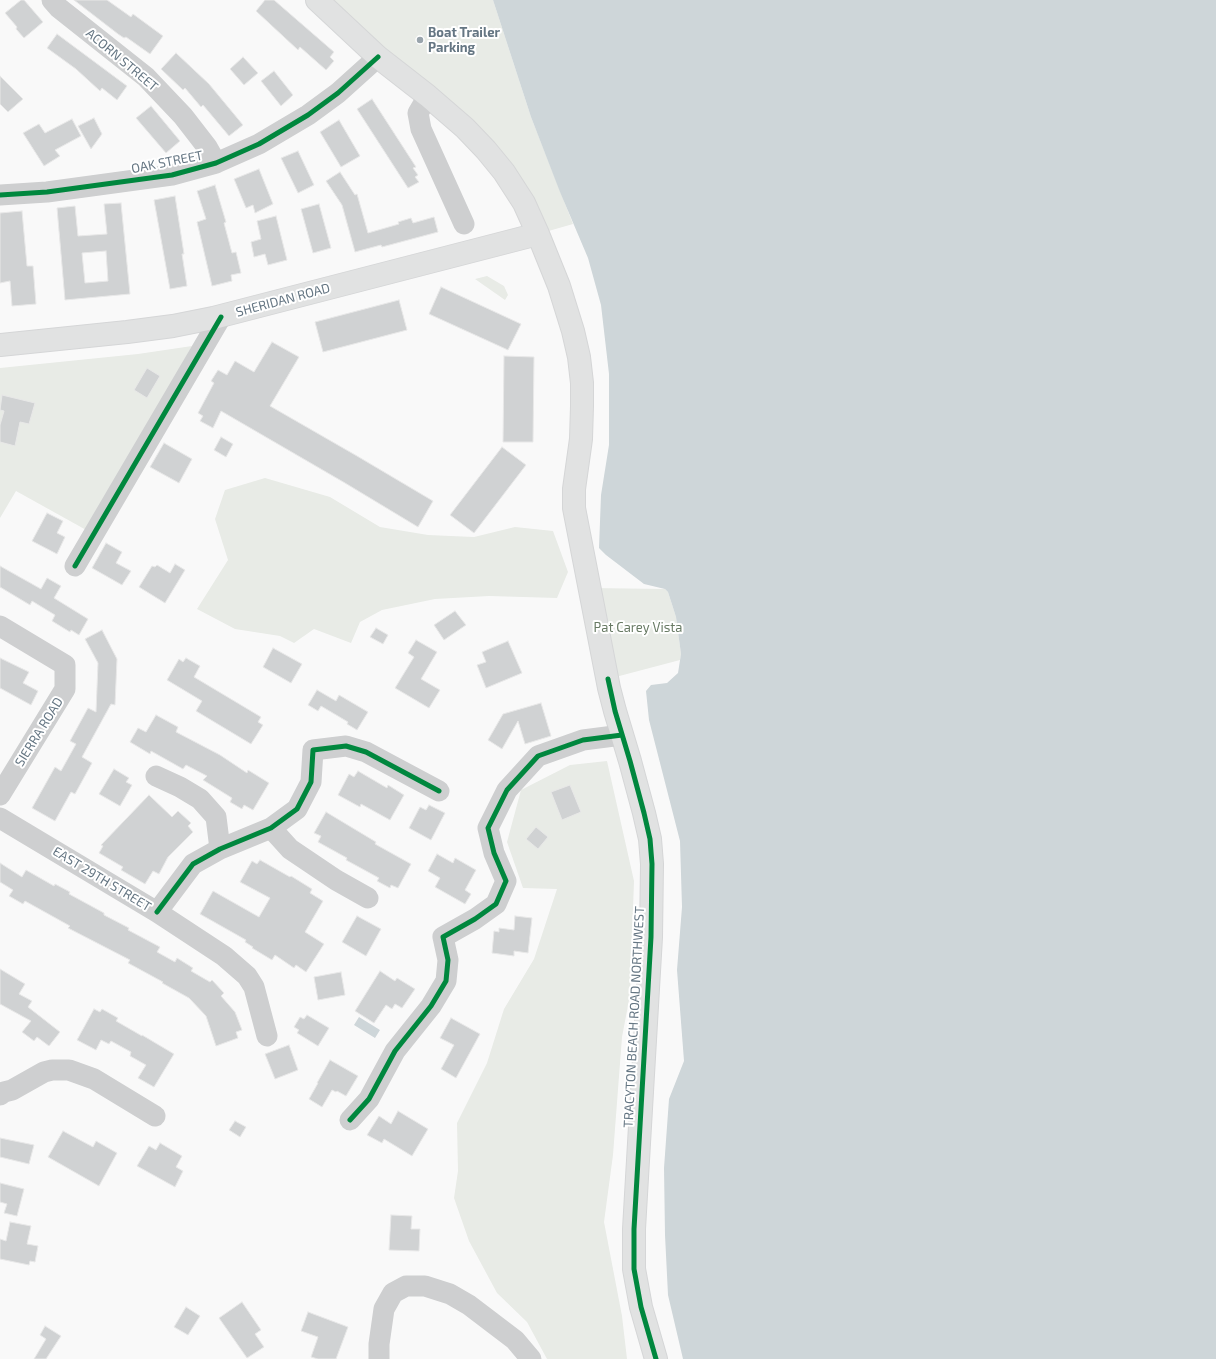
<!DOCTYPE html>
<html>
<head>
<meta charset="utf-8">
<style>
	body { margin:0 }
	canvas { display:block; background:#f9f9f9 }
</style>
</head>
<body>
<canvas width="1216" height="1359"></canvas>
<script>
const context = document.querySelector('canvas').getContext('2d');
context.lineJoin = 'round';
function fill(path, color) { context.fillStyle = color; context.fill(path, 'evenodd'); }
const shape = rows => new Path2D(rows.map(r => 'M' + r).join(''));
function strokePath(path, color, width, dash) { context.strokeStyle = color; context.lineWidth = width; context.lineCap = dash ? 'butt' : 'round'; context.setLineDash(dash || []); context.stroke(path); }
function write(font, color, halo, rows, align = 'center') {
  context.font = font + ' "Exo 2",sans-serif'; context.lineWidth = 4; context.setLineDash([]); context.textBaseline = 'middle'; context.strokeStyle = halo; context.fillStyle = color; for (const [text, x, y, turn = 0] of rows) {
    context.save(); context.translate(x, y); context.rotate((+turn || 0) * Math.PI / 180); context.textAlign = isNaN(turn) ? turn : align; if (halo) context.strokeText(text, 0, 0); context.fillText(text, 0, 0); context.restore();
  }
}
const green = shape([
	[317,0,493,0,531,117,573,224,538,234,514,187],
	[487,276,504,286,508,295,505,300,475,279],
	[192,346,88,531,16,491,0,518,0,368,138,354],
	[265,478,330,497,380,527,428,535,474,537,515,527,553,531,568,572,557,598,489,596,435,599,382,610,360,622,351,643,314,629,294,643,280,636,235,629,197,609,228,560,215,519,225,490],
	[590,588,665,589,668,592,676,617,681,654,680,660,608,679],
	[607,761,634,881,630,995,622,1037,613,1155,604,1222,622,1316,627,1359,547,1359,527,1322,497,1293,469,1241,454,1198,458,1171,457,1123,487,1063,504,1009,534,959,557,889,523,888,507,842,521,790,570,765]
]);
const water = shape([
	[493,0,1216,0,1216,1359,683,1359,668,1295,665,1235,664,1168,669,1099,684,1061,677,970,682,907,680,841,649,720,646,691,651,685,667,683,678,673,681,654,676,617,668,592,665,589,644,584,606,555,599,548,601,495,609,445,609,374,601,305,588,258,560,192,531,117],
	[359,1017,380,1030,375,1038,354,1025]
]);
const building = shape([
	[21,0,24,0,43,22,24,38,16,29,17,27,5,13,21,0],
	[74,0,107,0,131,17,133,14,163,36,150,54,126,37,124,38,118,34,74,0],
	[265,0,274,0,334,52,330,57,334,61,326,70,300,47,298,50,256,11,265,0],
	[57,34,127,86,117,100,102,88,100,91,76,69,47,48,57,34],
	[176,53,209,84,243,125,229,136,203,105,201,107,185,88,183,90,161,69,176,53],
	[243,57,258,73,244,85,230,69,243,57],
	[274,71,293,95,281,106,261,81,274,71],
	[0,76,23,99,8,112,0,104,0,76],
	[372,99,416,167,413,168,418,175,415,177,419,182,408,188,357,109,372,99],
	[151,106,180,141,166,153,136,118,151,106],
	[94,118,102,134,91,149,78,126,94,118],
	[72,119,81,136,55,150,60,156,44,166,23,133,39,124,45,133,72,119],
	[339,120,360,156,341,167,320,132,339,120],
	[298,151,314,185,298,193,281,158,298,151],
	[259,169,273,204,255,213,253,205,246,208,234,179,259,169],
	[340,172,355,195,357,194,368,233,399,224,398,222,411,218,413,223,434,217,438,232,382,247,381,245,355,252,342,205,326,181,340,172],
	[215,185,226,222,224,223,232,253,236,252,241,273,231,275,232,281,212,286,197,222,206,219,197,191,215,185],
	[175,196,184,254,182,254,187,286,170,289,154,200,175,196],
	[121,203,130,294,65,300,57,208,75,206,78,236,107,234,104,204,121,203],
	[106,251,108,281,85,283,82,253,106,251],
	[319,204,331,248,313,253,301,209,319,204],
	[22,211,27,266,33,266,36,304,12,306,10,281,0,283,0,213,22,211],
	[276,216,287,260,268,265,265,254,254,257,251,242,261,239,257,221,276,216],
	[441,287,521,324,508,350,429,314,441,287],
	[399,300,407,330,323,352,315,322,399,300],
	[272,342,299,357,270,406,357,456,433,501,418,527,345,483,221,411,213,428,200,421,203,416,198,413,214,383,211,381,218,370,227,375,235,361,254,372,272,342],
	[504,356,534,357,533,442,503,442,504,356],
	[147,368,160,376,147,398,134,390,147,368],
	[2,395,35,403,29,424,20,422,15,446,0,442,0,425,4,411,0,410,2,395],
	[221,437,233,444,226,457,214,450,221,437],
	[164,443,192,459,179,483,150,467,164,443],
	[502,447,526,465,474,533,450,515,502,447],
	[47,513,63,521,57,533,65,537,57,554,32,541,47,513],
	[106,543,122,552,116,563,131,571,122,585,92,568,106,543],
	[175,564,185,570,165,603,139,587,152,566,155,567,157,565,170,573,175,564],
	[0,566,41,589,47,578,61,586,54,598,88,619,79,635,71,630,70,632,52,621,55,615,32,601,30,605,0,587,0,566],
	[455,611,466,625,444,640,434,625,455,611],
	[376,628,388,635,383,644,370,637,376,628],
	[102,630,117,659,115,705,111,704,82,757,92,763,75,794,71,792,55,821,32,808,55,767,61,771,76,744,70,741,88,708,96,712,98,663,85,639,102,630],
	[416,640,437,652,421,679,440,690,429,708,395,688,414,657,408,653,416,640],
	[508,641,522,673,486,688,477,665,486,662,482,652,508,641],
	[273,648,302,664,291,683,263,667,273,648],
	[0,658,29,672,23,683,38,691,31,705,0,688,0,658],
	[186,658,200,666,194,677,261,717,258,722,263,725,251,744,196,711,202,701,167,680,179,659,183,662,186,658],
	[317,690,336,701,339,695,368,712,357,730,347,724,348,722,321,706,318,711,308,705,317,690],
	[541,703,551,736,525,744,518,721,502,749,488,740,503,714,541,703],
	[156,715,178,727,176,732,220,755,247,773,248,770,269,783,253,810,244,805,242,809,230,802,232,798,203,780,207,776,186,765,183,769,151,751,150,754,130,742,138,728,146,732,156,715],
	[114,769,129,778,126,782,132,785,120,806,99,794,114,769],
	[358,771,387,788,388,785,404,795,390,820,361,804,360,807,338,795,349,774,354,777,358,771],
	[570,785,581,812,562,820,551,792,570,785],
	[149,795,172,817,178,811,191,823,188,826,193,832,168,857,159,874,153,871,145,884,121,870,123,867,99,853,103,846,101,845,149,795],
	[429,805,445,813,431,840,409,828,420,807,426,810,429,805],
	[326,812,376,842,375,844,411,864,398,888,391,885,390,888,377,881,379,878,346,860,347,858,318,842,321,836,314,833,326,812],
	[536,827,548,837,538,849,526,839,536,827],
	[437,854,453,863,455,858,476,870,465,890,471,894,465,904,435,887,440,878,428,871,437,854],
	[260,860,290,877,291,876,312,889,310,893,323,901,305,932,324,944,306,972,296,965,294,968,275,955,272,960,252,948,253,947,245,942,246,940,200,914,213,891,259,917,270,898,240,882,252,861,257,864,260,860],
	[0,863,22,877,26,870,54,886,55,884,70,892,69,894,104,913,104,915,129,928,128,930,160,947,157,952,175,962,177,958,193,968,191,971,210,982,212,980,224,993,221,996,235,1012,242,1030,236,1032,238,1038,216,1046,206,1016,189,998,162,983,163,982,128,963,130,960,68,928,70,926,25,901,23,904,9,896,13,890,0,882,0,863],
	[357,916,381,929,366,956,342,942,357,916],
	[515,916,532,918,528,953,514,951,514,956,492,953,494,931,499,932,499,928,514,930,515,916],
	[0,969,25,984,19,994,32,1001,28,1007,60,1032,49,1046,37,1037,34,1041,22,1032,31,1021,0,1004,0,969],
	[380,971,395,981,397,978,415,989,402,1008,395,1004,392,1009,386,1005,374,1023,355,1011,380,971],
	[341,972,345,995,318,1000,314,977,341,972],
	[94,1009,100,1012,102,1009,118,1018,116,1021,142,1036,142,1035,174,1054,154,1087,138,1078,146,1065,130,1056,131,1052,111,1041,109,1044,101,1040,96,1050,77,1040,94,1009],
	[307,1015,329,1028,318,1046,297,1033,299,1030,294,1027,300,1017,304,1019,307,1015],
	[451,1018,480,1034,456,1078,441,1069,454,1045,440,1038,451,1018],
	[289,1045,298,1070,275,1079,265,1054,289,1045],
	[330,1060,358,1076,346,1096,337,1091,336,1092,332,1090,322,1107,309,1099,318,1083,317,1083,330,1060],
	[398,1111,428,1129,412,1156,384,1139,382,1143,367,1135,379,1116,391,1124,398,1111],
	[235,1121,246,1127,240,1137,229,1130,235,1121],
	[63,1131,93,1147,96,1141,117,1153,99,1186,48,1157,63,1131],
	[0,1138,34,1145,29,1164,0,1157,0,1138],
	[160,1143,182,1156,176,1167,183,1171,175,1187,137,1166,149,1146,156,1150,160,1143],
	[0,1183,24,1189,17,1216,4,1213,7,1204,0,1202,0,1183],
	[391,1215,412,1216,411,1229,420,1229,419,1251,389,1250,391,1215],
	[10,1222,31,1226,27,1244,38,1246,35,1262,30,1261,29,1265,0,1259,0,1239,6,1241,10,1222],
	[242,1302,261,1330,255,1334,264,1347,247,1358,219,1318,242,1302],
	[186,1307,200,1316,188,1335,174,1327,186,1307],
	[308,1312,348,1327,336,1359,318,1359,311,1357,318,1337,301,1331,308,1312],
	[45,1326,61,1336,46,1359,34,1359,46,1339,40,1335,45,1326]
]);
const minor = shape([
	[52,0,59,8,146,77,183,116,207,147,216,163],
	[428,96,418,113,421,129,464,224],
	[0,195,47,192,172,175,216,163,259,144,308,115,338,93,378,57],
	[75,566,221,317],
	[0,626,65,665,65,689,0,795],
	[156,776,180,787,200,799,216,817,220,849],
	[0,818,157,912,224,956,247,976,254,987,267,1036],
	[271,828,290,849,336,880,368,898],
	[157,912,193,864,220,849,271,828,297,809,311,782,313,750,346,746,366,752,439,791],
	[0,1095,4,1092,12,1090,44,1072,52,1070,69,1070,94,1079,155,1116],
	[350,1120,369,1099,395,1051,431,1006,446,981,448,960,443,937,475,919,496,904,506,881,494,853,488,828,507,790,538,756,583,740,622,735],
	[379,1359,379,1344,384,1309,393,1293,406,1286,425,1286,450,1294,469,1305,515,1340,531,1359]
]);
const major = shape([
	[317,0,378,57,428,96,465,128,486,150,504,172,524,203,538,234,559,286,573,331,579,357,582,383,582,406,581,439,574,489,574,508,609,688,615,711,630,761,644,813,650,839,652,864,651,937,634,1229,634,1269,641,1307,656,1359],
	[0,345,127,332,173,326,213,318,538,234]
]);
const cycleway = shape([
	[0,195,47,192,172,175,216,163,259,144,308,115,338,93,378,57],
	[75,566,221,317],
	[608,679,615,711,630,761,644,813,650,839,652,864,651,937,634,1229,634,1269,641,1307,656,1359],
	[157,912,193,864,220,849,271,828,297,809,311,782,313,750,346,746,366,752,439,791],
	[350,1120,369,1099,395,1051,431,1006,446,981,448,960,443,937,475,919,496,904,506,881,494,853,488,828,507,790,538,756,583,740,622,735]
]);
const markers = [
	[420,40,4,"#99a4ac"]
];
const poiNames = [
	["Boat Trailer",428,33],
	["Parking",428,48]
];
const streetNames = [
	["ACORN STREET",122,60,40],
	["OAK STREET",167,162,-11],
	["SHERIDAN ROAD",283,300,-15],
	["SIERRA ROAD",39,732,-58],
	["EAST 29TH STREET",102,879,31],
	["TRACYTON BEACH ROAD NORTHWEST",634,1017,-87]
];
const parkNames = [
	["Pat Carey Vista",638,628]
];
fill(green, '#e8ebe6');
fill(water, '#ced6d9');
fill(building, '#d0d2d3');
strokePath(building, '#e8e8e8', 1);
strokePath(major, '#d5d6d7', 24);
strokePath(minor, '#cecfd0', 21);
strokePath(major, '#e1e2e2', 22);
strokePath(cycleway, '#00873e', 5);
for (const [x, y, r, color] of markers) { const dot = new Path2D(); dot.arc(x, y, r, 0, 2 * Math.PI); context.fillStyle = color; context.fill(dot); strokePath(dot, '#fff', 1.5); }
write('bold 13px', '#657683', '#fff', poiNames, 'left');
write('13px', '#657683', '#fff', streetNames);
write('13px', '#687a64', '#fff', parkNames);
</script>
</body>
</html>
